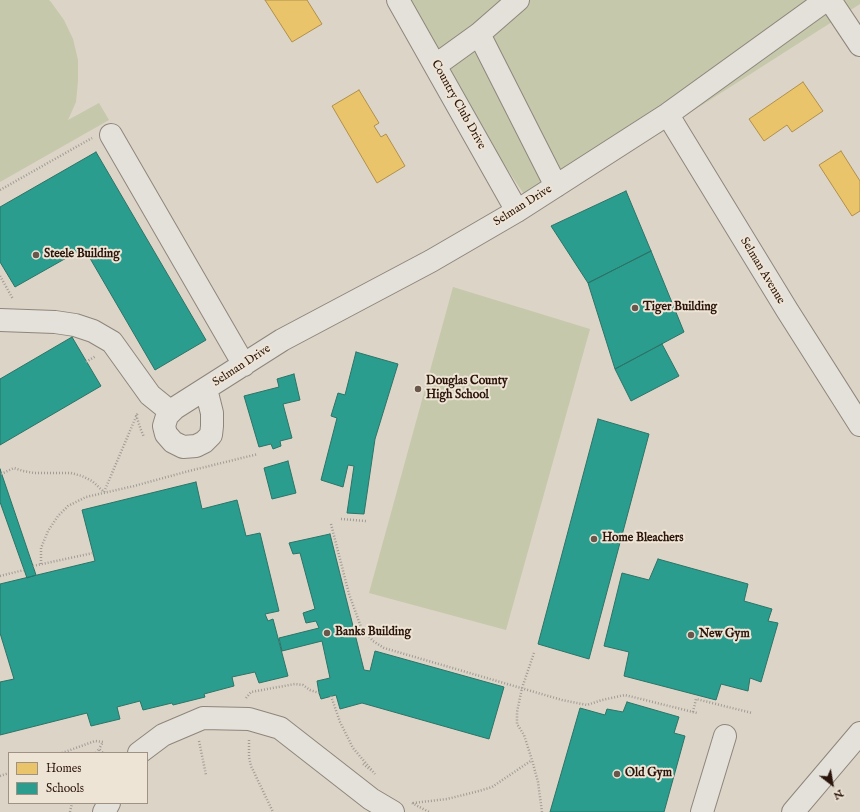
<!DOCTYPE html>
<html>
<head>
<meta charset="utf-8">
<style>
	body { margin:0 }
	#map { position:relative; width:860px; height:812px; overflow:hidden; background:#dcd4c6; font-family:"IM FELL English",serif }
	canvas { display:block }
	.legend { position:absolute; left:8px; top:752px; width:140px; height:52px; box-sizing:border-box; background:#ede4d5; border:1px solid #9f9184; margin:0; padding:5px 7px; list-style:none; font-size:12px; color:#2b140a }
	.legend li { display:flex; align-items:center; gap:8px; height:20px }
	.legend b { width:20px; border:1px solid #9f9184 }
	.north { position:absolute; left:812px; top:764px; width:40px; height:40px; -webkit-text-stroke:3px #ede4d5; paint-order:stroke; rotate:149deg; font-size:11px; font-weight:700; line-height:16px; text-align:center; color:#2b140a }
	.north::after { content:''; display:block; margin:auto; width:14px; height:18px; background:#2b140a; clip-path:polygon(50% 0,100% 100%,50% 72%,0 100%) }
</style>
</head>
<body>
<div id="map">
<canvas width="860" height="812"></canvas>
<ul class="legend">
<li><b style="height:11px;background:#e9c46a"></b>Homes</li>
<li><b style="height:11px;background:#2a9d8f"></b>Schools</li>
</ul>
<div class="north">N</div>
</div>
<script>
const context = document.querySelector('canvas').getContext('2d');
context.lineJoin = 'round';
function fill(path, color) { context.fillStyle = color; context.fill(path, 'evenodd'); }
const shape = rows => new Path2D(rows.map(r => 'M' + r).join(''));
function strokePath(path, color, width, dash) { context.strokeStyle = color; context.lineWidth = width; context.lineCap = dash ? 'butt' : 'round'; context.setLineDash(dash || []); context.stroke(path); }
function write(font, color, halo, rows, align = 'center') {
  context.font = font + ' "IM FELL English",serif'; context.lineWidth = 4; context.setLineDash([]); context.textBaseline = 'middle'; context.strokeStyle = halo; context.fillStyle = color; for (const [text, x, y, turn = 0] of rows) {
    context.save(); context.translate(x, y); context.rotate((+turn || 0) * Math.PI / 180); context.textAlign = isNaN(turn) ? turn : align; if (halo) context.strokeText(text, 0, 0); context.fillText(text, 0, 0); context.restore();
  }
}
const green = shape([
	[0,0,49,0,51,2,64,20,73,39,78,60,78,81,76,102,68,120,99,103,109,120,0,182],
	[400,0,860,0,860,4,677,121,526,197,425,47],
	[453,287,590,329,506,630,369,593]
]);
const homes = shape([
	[265,0,307,0,322,24,292,42,265,0],
	[803,82,823,111,792,132,787,125,764,141,749,119,803,82],
	[359,90,379,123,374,126,381,137,386,134,405,166,377,183,332,106,359,90],
	[841,151,860,181,860,211,852,216,819,165,841,151]
]);
const schools = shape([
	[96,152,206,340,155,370,84,248,15,287,0,262,0,207,96,152],
	[626,191,651,251,588,283,551,226,626,191],
	[651,251,684,332,615,369,588,283,651,251],
	[72,337,101,386,0,445,0,379,72,337],
	[662,344,679,376,631,401,615,369,662,344],
	[356,352,398,364,375,439,364,514,347,513,354,466,348,465,343,487,321,480,337,418,331,416,338,393,345,395,356,352],
	[294,374,300,400,283,404,292,438,280,441,281,446,273,449,271,444,259,447,244,396,279,387,277,379,294,374],
	[598,419,649,434,589,659,538,644,598,419],
	[288,461,296,493,272,499,264,468,288,461],
	[0,469,33,566,36,575,27,578,0,502,0,469],
	[196,482,202,509,237,500,246,536,260,533,279,611,265,614,268,621,273,619,288,676,259,683,255,672,232,677,234,686,204,694,205,697,173,705,172,703,143,710,140,701,117,707,120,719,91,726,87,713,0,735,0,682,14,679,0,633,0,584,95,561,82,510,196,482],
	[330,534,364,670,370,671,375,651,504,687,489,739,362,703,340,709,336,695,321,699,319,693,317,681,330,678,322,641,282,651,279,638,319,628,316,621,306,623,303,613,315,609,300,553,293,554,289,543,330,534],
	[658,559,748,584,744,601,772,609,768,621,778,623,761,682,750,678,748,691,721,684,716,700,624,676,629,652,604,646,622,573,649,580,658,559],
	[627,702,679,717,674,733,685,736,664,812,550,812,580,708,605,715,607,709,623,712,627,702]
]);
const path = shape([
	[0,190,92,138],
	[0,276,13,299],
	[86,362,96,356],
	[136,415,141,430,144,437],
	[1,474,14,468,23,471,34,473,71,473,82,476,92,481,104,492,138,412],
	[341,519,366,521],
	[331,524,349,594,361,627,373,641,384,648,562,700,587,705,602,700,625,695,697,713],
	[41,564,41,548,48,531,58,516,68,506,86,497,134,486,189,471,258,454],
	[33,566,93,553],
	[0,576,24,570],
	[534,653,522,688,517,712,517,724,524,735,532,760,538,782,542,812],
	[331,696,340,722,353,748,375,774],
	[246,698,251,692,295,684,303,685,310,690,319,693],
	[693,712,696,699,752,713],
	[249,740,249,757,251,766,273,812],
	[199,741,206,775],
	[62,753,95,741,103,742,99,749],
	[96,753,99,749,103,753],
	[363,764,371,770],
	[0,776,9,773],
	[412,803,429,812],
	[413,803,447,799,479,791,492,787,532,760],
	[70,812,72,803]
]);
const minor = shape([
	[398,0,517,211],
	[830,0,860,45],
	[479,34,556,186],
	[436,65,479,34,518,0],
	[668,114,674,125,787,310,860,425],
	[111,135,244,365],
	[0,320,55,322,75,325,93,331,112,342,150,395,171,412],
	[206,389,212,413,212,426,211,435,204,442,196,446,183,447,173,442,166,434,164,426,167,416,175,408,282,340,431,261,517,211,668,114,826,0],
	[139,753,163,735,203,718,249,719,280,728,371,799,393,812],
	[104,812,109,803],
	[702,812,725,736],
	[793,812,860,733]
]);
const markers = [
	[36,255,4,"#69574c"],
	[635,308,4,"#69574c"],
	[418,389,4,"#69574c"],
	[594,539,4,"#69574c"],
	[327,633,4,"#69574c"],
	[691,635,4,"#69574c"],
	[617,774,4,"#69574c"]
];
const streetNames = [
	["Country Club Drive",458,105,61],
	["Selman Drive",523,206,-32],
	["Selman Avenue",762,271,59],
	["Selman Drive",242,366,-33]
];
const poiNames = [
	["Steele Building",44,255],
	["Tiger Building",643,308],
	["Douglas County",426,382],
	["High School",426,396],
	["Home Bleachers",602,539],
	["Banks Building",335,633],
	["New Gym",699,635],
	["Old Gym",625,774]
];
fill(green, '#c5c8aa');
fill(homes, '#e9c46a');
strokePath(homes, '#b08f4d', 1);
fill(schools, '#2a9d8f');
strokePath(schools, '#2a7467', 1);
strokePath(minor, '#8e867d', 24);
strokePath(path, '#a09b96', 2.5, [1, 2]);
strokePath(minor, '#e4e0da', 22);
for (const [x, y, r, color] of markers) { const dot = new Path2D(); dot.arc(x, y, r, 0, 2 * Math.PI); context.fillStyle = color; context.fill(dot); strokePath(dot, '#ede4d5', 1.5); }
write('12px', '#2b140a', '#ede4d5', streetNames);
write('bold 12px', '#2b140a', '#ede4d5', poiNames, 'left');
</script>
</body>
</html>
